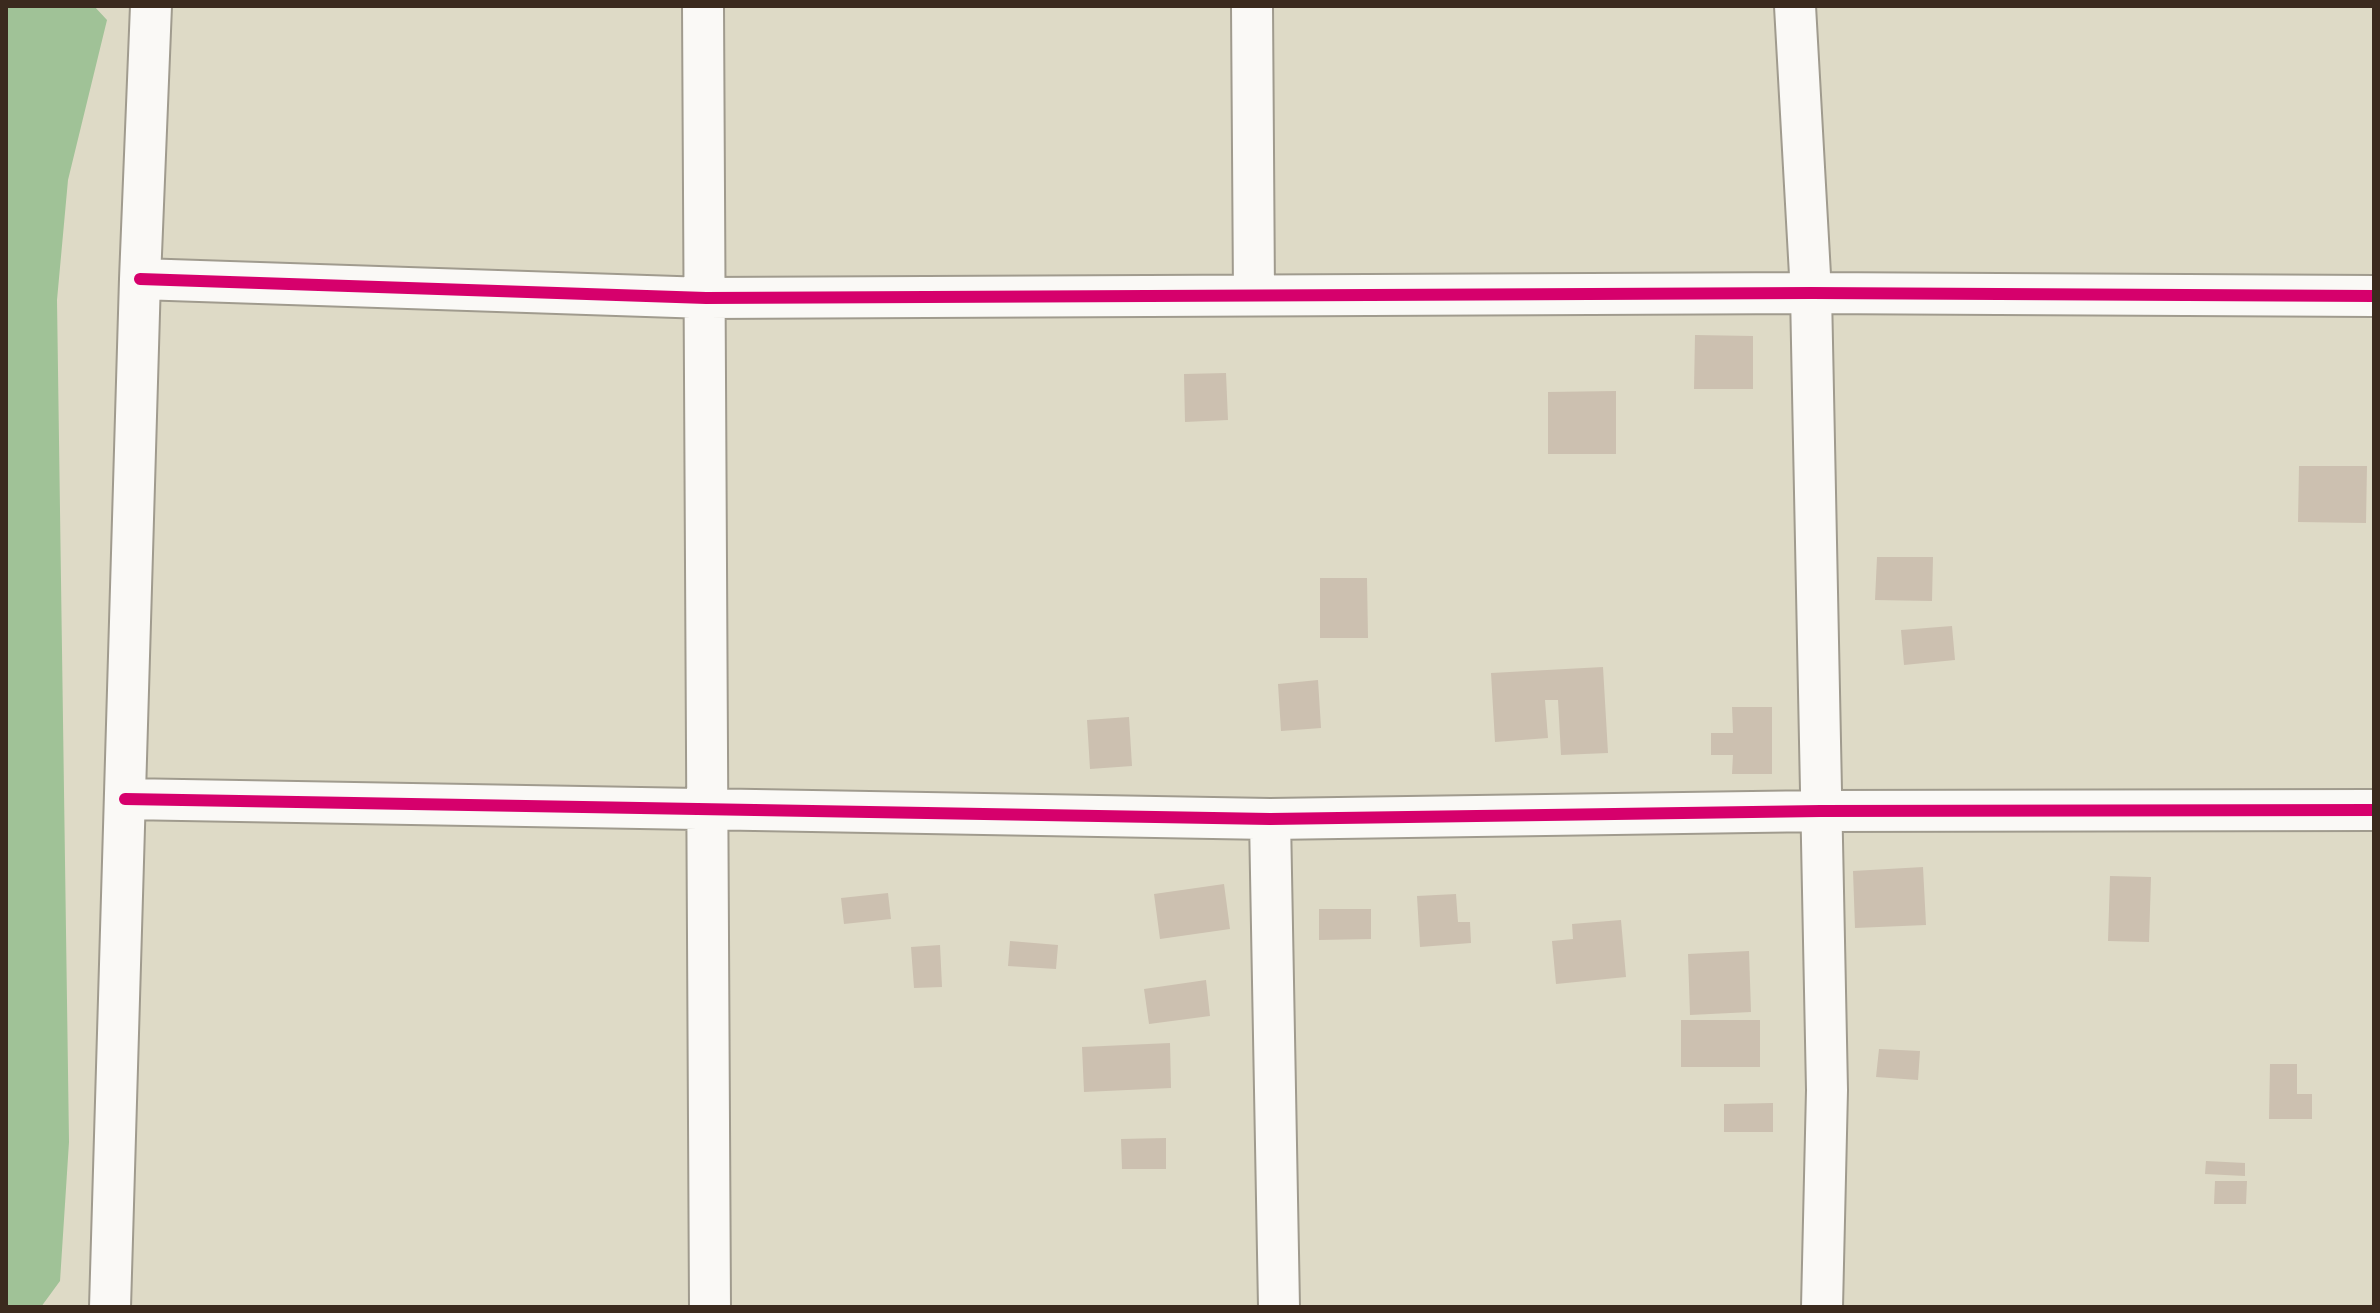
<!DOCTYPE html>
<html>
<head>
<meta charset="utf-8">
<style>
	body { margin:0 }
	#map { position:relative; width:2380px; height:1313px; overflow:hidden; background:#dedac6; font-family:Mali,sans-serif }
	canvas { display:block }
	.frame { position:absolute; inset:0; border:8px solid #3b2a1e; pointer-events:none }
</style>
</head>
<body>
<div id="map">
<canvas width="2380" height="1313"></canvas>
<div class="frame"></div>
</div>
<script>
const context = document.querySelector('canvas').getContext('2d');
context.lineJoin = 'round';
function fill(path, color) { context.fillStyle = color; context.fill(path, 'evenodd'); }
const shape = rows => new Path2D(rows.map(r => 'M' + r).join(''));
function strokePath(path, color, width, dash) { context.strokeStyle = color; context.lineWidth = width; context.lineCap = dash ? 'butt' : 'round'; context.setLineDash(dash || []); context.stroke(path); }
const forest = shape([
	[6,6,94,6,107,20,68,180,57,300,69,1142,60,1281,41,1307,6,1307]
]);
const building = shape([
	[1695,335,1753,336,1753,389,1694,389],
	[1226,373,1228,420,1185,422,1184,374],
	[1616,391,1616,454,1548,454,1548,392],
	[2299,466,2367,466,2366,523,2298,522],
	[1877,557,1933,557,1932,601,1875,600],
	[1320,578,1367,578,1368,638,1320,638],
	[1952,626,1955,660,1904,665,1901,630],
	[1603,667,1608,753,1561,755,1558,700,1545,700,1548,738,1495,742,1491,673],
	[1318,680,1321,728,1281,731,1278,684],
	[1732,707,1772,707,1772,774,1732,774,1733,755,1711,755,1711,733,1733,733],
	[1129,717,1132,766,1090,769,1087,720],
	[1923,867,1926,925,1855,928,1853,871],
	[2110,876,2151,877,2149,942,2108,941],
	[1224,884,1230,929,1160,939,1154,894],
	[888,893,891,919,844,924,841,898],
	[1456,894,1458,922,1470,922,1471,943,1420,947,1417,896],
	[1319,909,1371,909,1371,939,1319,940],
	[1621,920,1626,977,1556,984,1552,941,1573,939,1572,924],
	[1010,941,1058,945,1056,969,1008,966],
	[940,945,942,987,914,988,911,947],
	[1749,951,1751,1012,1690,1015,1688,954],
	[1206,980,1210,1016,1149,1024,1144,989],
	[1681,1020,1760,1020,1760,1067,1681,1067],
	[1170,1043,1171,1088,1084,1092,1082,1047],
	[1879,1049,1920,1051,1918,1080,1876,1077],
	[2270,1064,2297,1064,2297,1094,2312,1094,2312,1119,2269,1119],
	[1773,1103,1773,1132,1724,1132,1724,1104],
	[1166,1138,1166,1169,1122,1169,1121,1139],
	[2206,1161,2245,1163,2245,1176,2205,1174],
	[2215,1181,2247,1181,2246,1204,2214,1204]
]);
const street = shape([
	[703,6,710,1307],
	[1252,6,1254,295],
	[1795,6,1811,293,1827,1090,1822,1307],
	[140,279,706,298,1811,293,2374,296],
	[125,799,1270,819,1821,811,2374,810],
	[1270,819,1279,1307],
	[110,1307,140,279,151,6]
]);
const cycleway = shape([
	[140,279,706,298,1811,293,2374,296],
	[125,799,1270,819,1821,811,2374,810]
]);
fill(forest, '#a0c297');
fill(building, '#ccc0b0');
strokePath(street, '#a09b8e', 44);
strokePath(street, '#faf9f6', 40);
strokePath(cycleway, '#d6006c', 12);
</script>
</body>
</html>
